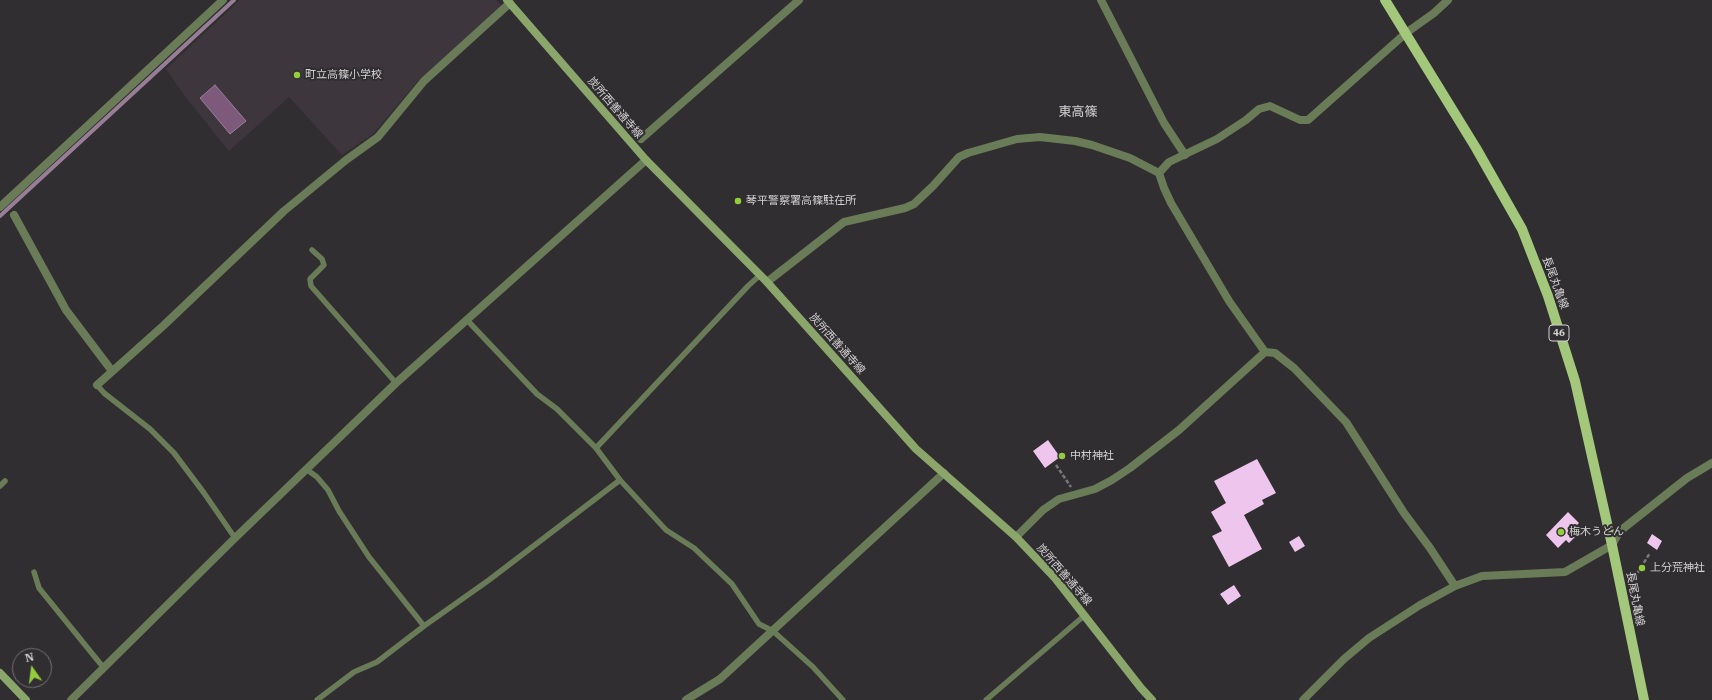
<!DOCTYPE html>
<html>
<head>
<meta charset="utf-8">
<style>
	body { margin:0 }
	#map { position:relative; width:1712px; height:700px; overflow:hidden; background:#312e31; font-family:"IBM Plex Serif",serif }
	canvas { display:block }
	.north { position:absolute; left:12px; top:648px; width:40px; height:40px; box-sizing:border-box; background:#312e31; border:1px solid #726f71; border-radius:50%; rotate:346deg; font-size:11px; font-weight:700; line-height:16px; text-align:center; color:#d3d1d2 }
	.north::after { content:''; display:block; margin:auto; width:14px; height:18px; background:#93cc3d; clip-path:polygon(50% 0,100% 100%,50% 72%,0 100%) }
</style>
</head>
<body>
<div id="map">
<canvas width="1712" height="700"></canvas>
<div class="north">N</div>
</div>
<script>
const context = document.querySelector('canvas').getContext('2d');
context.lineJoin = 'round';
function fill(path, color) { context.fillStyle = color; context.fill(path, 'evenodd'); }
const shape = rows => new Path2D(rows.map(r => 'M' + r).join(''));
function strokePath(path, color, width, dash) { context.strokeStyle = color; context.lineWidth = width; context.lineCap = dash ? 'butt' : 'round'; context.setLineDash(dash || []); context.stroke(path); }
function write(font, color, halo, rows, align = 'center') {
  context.font = font + ' "IBM Plex Serif","Noto Sans JP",serif'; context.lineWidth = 4; context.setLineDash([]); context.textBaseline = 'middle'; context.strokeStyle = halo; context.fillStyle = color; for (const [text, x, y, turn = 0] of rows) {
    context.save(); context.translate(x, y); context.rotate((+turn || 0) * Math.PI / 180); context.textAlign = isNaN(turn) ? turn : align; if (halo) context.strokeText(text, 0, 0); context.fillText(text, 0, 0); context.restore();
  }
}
const built = shape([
	[240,0,496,0,502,6,418,81,373,134,342,155,289,97,229,151,187,99,166,69]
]);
const water = shape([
	[215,85,246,121,230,134,200,98,215,85]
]);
const stream = shape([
	[0,216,234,0]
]);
const building = shape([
	[1048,440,1060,457,1045,468,1033,451],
	[1257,459,1276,493,1262,500,1264,504,1244,515,1262,549,1229,567,1212,536,1222,531,1211,512,1226,503,1214,481],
	[1568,512,1579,523,1572,530,1577,535,1569,543,1566,540,1558,548,1546,535],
	[1652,534,1662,541,1657,550,1647,543],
	[1299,536,1305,546,1295,552,1289,542],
	[1234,585,1241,596,1228,605,1220,594]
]);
const path = shape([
	[1056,465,1071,487],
	[1631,583,1650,553]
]);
const service = shape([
	[312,250,322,259,324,265,310,279,311,286,396,383],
	[97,385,104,393,150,429,174,453,204,493,235,538],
	[596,448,748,286,759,276],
	[306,469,317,477,328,490,339,511,369,557,424,626],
	[620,480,666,530,694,548,732,584,759,624,773,631,813,667,843,700],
	[0,486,5,481],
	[34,572,39,588,103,667],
	[317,700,354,672,377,662,424,626,489,580,620,480,596,448,557,409,537,394,467,320],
	[986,700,1085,615]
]);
const minor = shape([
	[1101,0,1164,123,1185,155],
	[641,139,799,0],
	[1159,173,1169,162,1217,139,1246,120,1259,109,1270,106,1300,120,1308,120,1406,33,1434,13,1448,0],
	[0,207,223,0],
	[14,215,66,310,112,371],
	[767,282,844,222,905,208,914,204,933,186,959,157,968,153,1017,139,1040,137,1075,141,1092,145,1130,158,1159,173,1164,188,1171,203,1229,301,1265,352],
	[97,385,163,326,284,211,346,160,378,137,424,81,510,3],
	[1016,537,1043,510,1059,499,1095,489,1112,480,1130,468,1179,430,1265,352,1275,353,1294,368,1346,422,1404,513,1430,548,1455,586],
	[71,700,235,538,396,383,646,160],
	[686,700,720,679,944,473],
	[1303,700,1344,659,1369,638,1420,605,1455,586,1482,576,1565,572,1612,545,1620,531,1687,478,1712,463]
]);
const secondary = shape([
	[507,0,646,160,767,282,916,449,1016,537,1055,578,1141,688,1152,700],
	[0,673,26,700]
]);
const primary = shape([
	[1385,0,1476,148,1522,229,1548,296,1575,381,1612,545,1644,700]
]);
const markers = [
	[297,75,4,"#93cc3d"],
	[738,201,4,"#93cc3d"],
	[1062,456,4,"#93cc3d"],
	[1561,532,4,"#93cc3d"],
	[1642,568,4,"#93cc3d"]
];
const shields = [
	[1559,333,20]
];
const shieldNames = [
	["46",1559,333]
];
const poiNames = [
	["町立高篠小学校",305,75],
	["琴平警察署高篠駐在所",746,201],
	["中村神社",1070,456],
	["梅木うどん",1569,532],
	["上分荒神社",1650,568]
];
const streetNames = [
	["炭所西善通寺線",615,108,49],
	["長尾丸亀線",1555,283,70],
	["炭所西善通寺線",837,344,48],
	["炭所西善通寺線",1064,575,49],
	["長尾丸亀線",1635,599,79]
];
const quarterNames = [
	["東高篠",1078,112]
];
fill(built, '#3e363d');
fill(water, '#7d5a7c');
strokePath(water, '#977e96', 1);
strokePath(stream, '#977e96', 4);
fill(building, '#eec5ec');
strokePath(path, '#797779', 2.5, [4, 2]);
strokePath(service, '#6a7b57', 5.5);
strokePath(minor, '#6a7b57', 8);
strokePath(secondary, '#8aa66b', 8);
strokePath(primary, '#a3c77b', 10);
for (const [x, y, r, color] of markers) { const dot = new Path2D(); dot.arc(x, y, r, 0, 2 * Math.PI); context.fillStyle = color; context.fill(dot); strokePath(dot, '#312e31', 1.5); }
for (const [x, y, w] of shields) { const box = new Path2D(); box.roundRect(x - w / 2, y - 8, w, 16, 3); context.fillStyle = '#312e31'; context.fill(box); strokePath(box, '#d3d1d2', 1); }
write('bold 10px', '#d3d1d2', null, shieldNames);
write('11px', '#d3d1d2', '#312e31', poiNames, 'left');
write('11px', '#d3d1d2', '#312e31', streetNames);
write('13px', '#d3d1d2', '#312e31', quarterNames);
</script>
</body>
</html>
